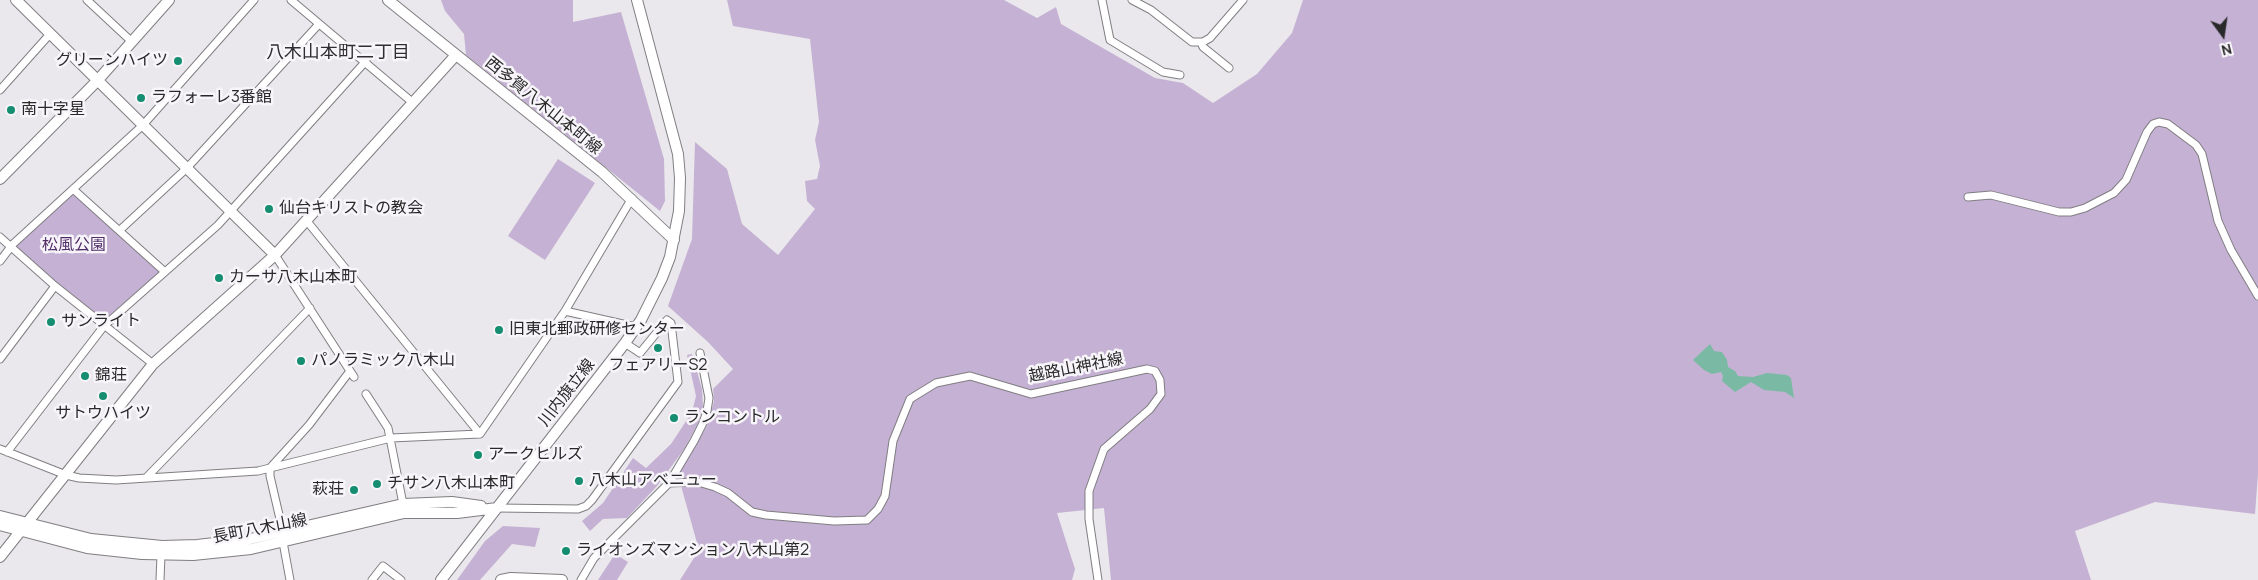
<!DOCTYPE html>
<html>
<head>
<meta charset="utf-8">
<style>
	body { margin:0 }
	#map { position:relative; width:2258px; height:580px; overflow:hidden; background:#eae8ec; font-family:Manrope,sans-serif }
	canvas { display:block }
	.north { position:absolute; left:2198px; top:10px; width:50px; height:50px; -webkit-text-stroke:4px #f7f5f9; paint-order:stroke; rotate:166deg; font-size:14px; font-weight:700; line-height:20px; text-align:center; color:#2a292a }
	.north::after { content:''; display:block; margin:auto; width:18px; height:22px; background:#2a292a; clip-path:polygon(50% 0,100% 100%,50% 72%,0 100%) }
</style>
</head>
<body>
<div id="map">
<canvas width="2258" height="580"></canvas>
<div class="north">N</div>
</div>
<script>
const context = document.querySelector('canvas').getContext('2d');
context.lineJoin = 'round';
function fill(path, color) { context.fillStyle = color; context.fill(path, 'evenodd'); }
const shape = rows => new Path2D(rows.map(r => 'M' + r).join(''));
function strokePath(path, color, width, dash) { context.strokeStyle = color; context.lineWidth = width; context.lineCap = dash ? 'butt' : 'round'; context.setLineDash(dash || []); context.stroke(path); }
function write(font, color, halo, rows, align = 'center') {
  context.font = font + ' Manrope,"Noto Sans JP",sans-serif'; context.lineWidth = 5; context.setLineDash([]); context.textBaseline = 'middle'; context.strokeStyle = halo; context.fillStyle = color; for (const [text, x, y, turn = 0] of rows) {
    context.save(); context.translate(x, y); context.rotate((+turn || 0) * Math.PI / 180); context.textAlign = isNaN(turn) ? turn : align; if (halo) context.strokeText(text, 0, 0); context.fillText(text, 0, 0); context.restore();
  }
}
const green = shape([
	[441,0,573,0,573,22,621,12,664,159,665,201,660,211,466,55,464,34,445,11],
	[727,0,1004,0,1037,18,1056,7,1061,24,1155,78,1183,83,1213,103,1257,74,1292,33,1303,0,2258,0,2258,474,2255,514,2155,502,2075,531,2091,580,1111,580,1104,508,1057,513,1075,569,1072,580,680,580,699,550,678,475,707,426,714,401,713,389,733,369,708,342,668,306,692,239,695,142,727,169,742,224,778,255,815,209,807,201,805,181,817,179,820,166,815,140,819,122,810,39,733,26],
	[558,159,595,183,545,260,508,236],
	[74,192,161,271,102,322,14,247],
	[692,354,702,389,703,407,698,423,685,448,657,486,627,518,603,519,590,531,582,521,603,503,633,458,646,468,671,444,692,412,696,396,687,355],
	[503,526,540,528,535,547,512,544,480,580,457,580,485,541],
	[615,554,628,562,617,580,598,580]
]);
const water = shape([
	[1710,344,1714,351,1722,352,1727,360,1728,367,1735,371,1738,376,1753,377,1767,373,1787,375,1791,378,1794,398,1785,392,1764,390,1751,382,1735,392,1722,381,1723,376,1721,372,1712,374,1704,370,1693,360]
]);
const street = shape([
	[87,0,131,41],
	[291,0,412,102],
	[1102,0,1110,40,1163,72,1180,75],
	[1132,0,1151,10,1192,42,1203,42,1210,38,1243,0],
	[1201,42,1203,47,1229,68],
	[0,90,50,34],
	[73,189,165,272],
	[1968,197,1991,195,2059,212,2071,212,2085,208,2114,193,2126,180,2147,132,2153,124,2159,122,2168,124,2196,145,2202,154,2218,221,2231,250,2258,296],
	[306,220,480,434],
	[120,230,187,168,319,24],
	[0,237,55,286,153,364],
	[275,255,354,377],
	[0,261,13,244,143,125,254,0],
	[565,311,636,327],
	[0,359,55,286],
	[366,394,388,428,403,504],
	[0,449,66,475,79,478,116,480,258,471,391,438,480,434,565,311,632,198],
	[7,452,104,326,218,225,366,61],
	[146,478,310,308],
	[669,483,694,441,703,423,707,411,709,398,700,353],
	[497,508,578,509,586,506,592,500,678,382,671,323,667,320,640,353,625,343],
	[283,532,270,476,270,468,309,425,350,371],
	[283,542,290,580],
	[160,580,161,555],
	[372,580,383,566,401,580],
	[581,580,594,558,669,483,698,482,715,487,728,493,752,512,766,515,834,521,867,520,878,509,885,496,893,441,910,399,936,383,970,376,1031,394,1147,369,1155,371,1160,380,1161,394,1150,409,1104,449,1089,491,1089,519,1098,580]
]);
const secondary = shape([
	[16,0,275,255],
	[388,0,602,172,674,240],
	[0,179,97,81,169,0],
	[0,516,91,539,162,546,197,545,250,539,403,504,452,502,481,506],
	[0,525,87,548,142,554,193,555,251,549,404,513,457,513,497,508],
	[0,557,153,364,275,255,456,55],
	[441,580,625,343,641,320,662,278,670,257,679,211,680,178,678,154,637,0],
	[501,580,511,578,562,580]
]);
const markers = [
	[178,61,5,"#158d70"],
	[141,98,5,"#158d70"],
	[11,110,5,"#158d70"],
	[269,209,5,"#158d70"],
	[219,278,5,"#158d70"],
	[51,322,5,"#158d70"],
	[499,330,5,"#158d70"],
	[658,348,5,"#158d70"],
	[301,361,5,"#158d70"],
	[85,376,5,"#158d70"],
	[103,396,5,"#158d70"],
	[674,418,5,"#158d70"],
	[478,455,5,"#158d70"],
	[579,481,5,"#158d70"],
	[377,484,5,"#158d70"],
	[354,490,5,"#158d70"],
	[566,551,5,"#158d70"]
];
const poiNames = [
	["グリーンハイツ",168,61,"right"],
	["ラフォーレ3番館",151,98],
	["南十字星",21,110],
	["仙台キリストの教会",279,209],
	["カーサ八木山本町",229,278],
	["サンライト",61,322],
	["旧東北郵政研修センター",509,330],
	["パノラミック八木山",311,361],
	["フェアリーS2",658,366,"center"],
	["錦荘",95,376],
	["サトウハイツ",103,414,"center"],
	["ランコントル",684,418],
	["アークヒルズ",488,455],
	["八木山アベニュー",589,481],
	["チサン八木山本町",387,484],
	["萩荘",344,490,"right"],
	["ライオンズマンション八木山第2",576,551]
];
const streetNames = [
	["西多賀八木山本町線",543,106,39],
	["越路山神社線",1076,368,-11],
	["川内旗立線",567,393,-52],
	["長町八木山線",260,529,-11]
];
const parkNames = [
	["松風公園",74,246]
];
const neighbourhoodNames = [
	["八木山本町二丁目",338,53]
];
fill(green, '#c5b1d3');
fill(water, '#7abaa4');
strokePath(street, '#807e82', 9);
strokePath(secondary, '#807e82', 12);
strokePath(street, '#fff', 7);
strokePath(secondary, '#fff', 10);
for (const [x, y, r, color] of markers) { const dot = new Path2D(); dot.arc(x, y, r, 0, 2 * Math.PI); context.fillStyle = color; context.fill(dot); strokePath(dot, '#f7f5f9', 2); }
write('16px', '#2a292a', '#f7f5f9', poiNames, 'left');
write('16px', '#2a292a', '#f7f5f9', streetNames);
write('16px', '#522e69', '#f7f5f9', parkNames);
write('18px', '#302e31', '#f7f5f9', neighbourhoodNames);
</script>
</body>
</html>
